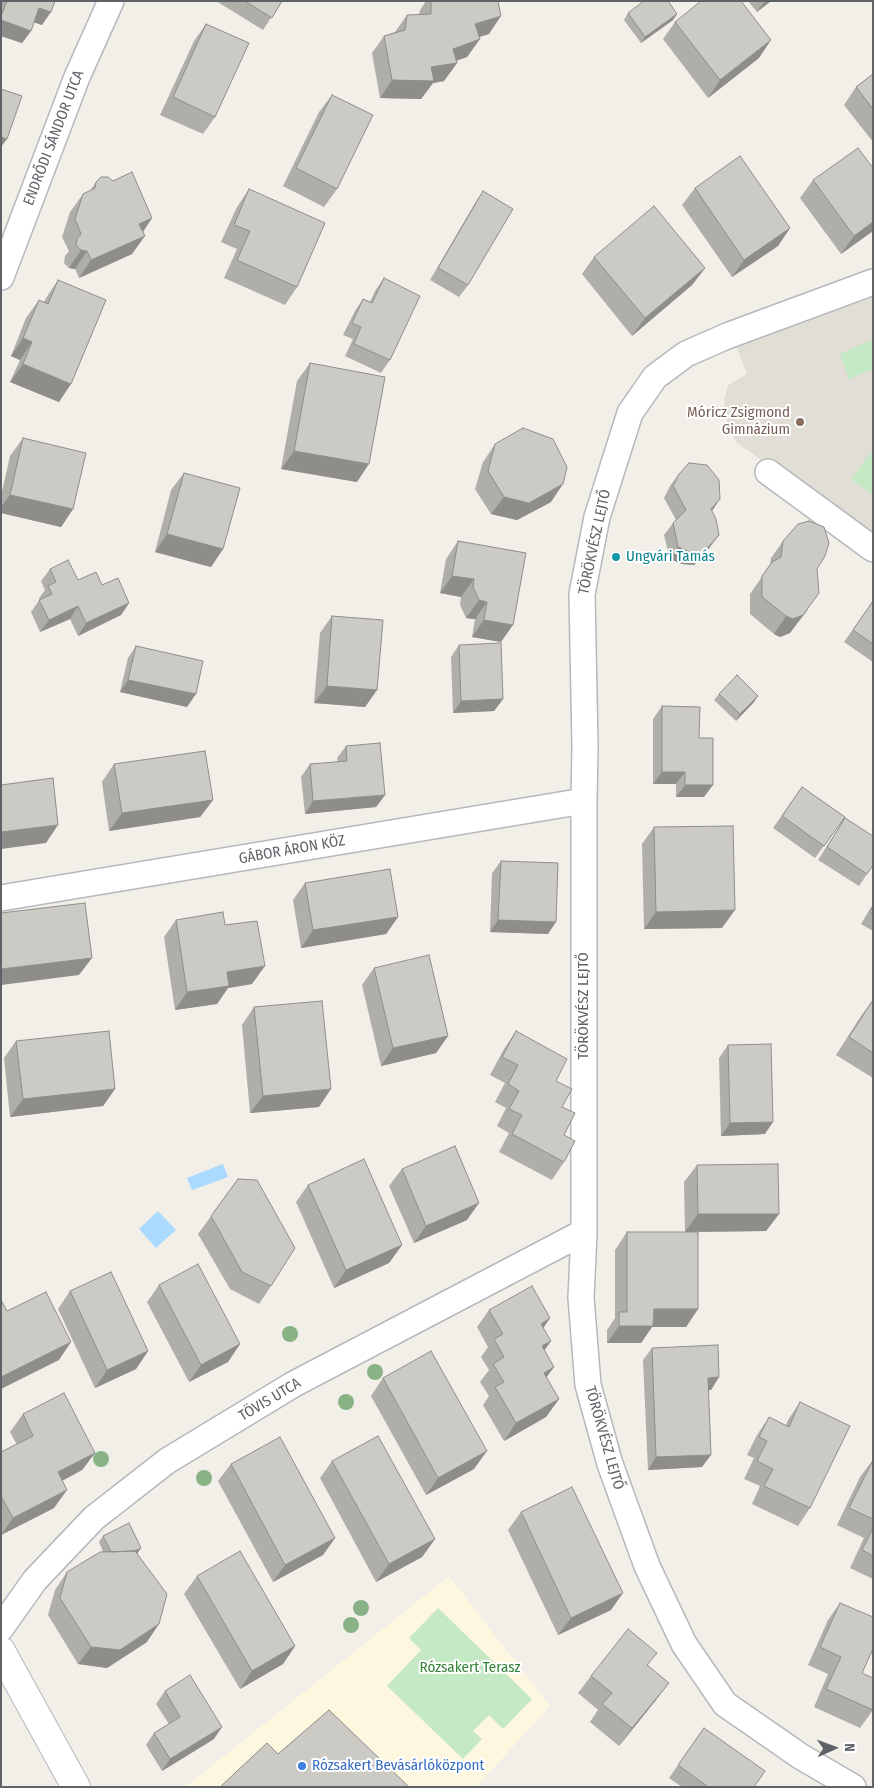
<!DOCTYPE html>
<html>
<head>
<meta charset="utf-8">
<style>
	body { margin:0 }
	#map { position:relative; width:874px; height:1788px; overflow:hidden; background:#f1efe8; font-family:"Fira Sans Condensed",sans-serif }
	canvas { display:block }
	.frame { position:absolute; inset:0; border:2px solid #5f6368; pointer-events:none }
	.north { position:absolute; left:809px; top:1723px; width:50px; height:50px; -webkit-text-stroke:4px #fff; paint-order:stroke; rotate:88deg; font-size:14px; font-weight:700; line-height:20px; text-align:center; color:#5f6368 }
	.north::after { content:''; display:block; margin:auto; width:18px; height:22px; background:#5f6368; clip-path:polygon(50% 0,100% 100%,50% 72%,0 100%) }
</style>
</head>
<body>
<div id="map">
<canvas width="874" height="1788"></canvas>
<div class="frame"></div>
<div class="north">N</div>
</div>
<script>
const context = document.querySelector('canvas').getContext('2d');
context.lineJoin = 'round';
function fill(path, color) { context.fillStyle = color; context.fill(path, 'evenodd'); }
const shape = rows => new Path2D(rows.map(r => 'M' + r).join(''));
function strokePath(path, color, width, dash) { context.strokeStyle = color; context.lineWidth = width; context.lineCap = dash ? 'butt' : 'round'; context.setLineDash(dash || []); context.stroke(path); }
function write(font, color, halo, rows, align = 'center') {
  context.font = font + ' "Fira Sans Condensed",sans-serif'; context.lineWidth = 4; context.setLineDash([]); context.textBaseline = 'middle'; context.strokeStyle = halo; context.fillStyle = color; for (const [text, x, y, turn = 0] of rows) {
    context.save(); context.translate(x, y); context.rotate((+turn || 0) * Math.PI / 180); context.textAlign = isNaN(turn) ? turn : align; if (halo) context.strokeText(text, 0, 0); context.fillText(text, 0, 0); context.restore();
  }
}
const commercial = shape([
	[449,1576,550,1706,476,1787,185,1787]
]);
const education = shape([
	[873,296,873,539,736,442,729,429,725,415,724,400,728,385,747,374,736,346]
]);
const green = shape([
	[873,339,873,369,849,379,840,354],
	[873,450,873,495,851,479],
	[438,1608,532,1699,503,1729,489,1715,473,1731,482,1739,463,1759,387,1686,421,1650,409,1638]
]);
const water = shape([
	[223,1164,228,1177,192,1190,187,1178],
	[158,1211,176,1230,156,1248,139,1229]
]);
const minor = shape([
	[1,277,77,77,111,1],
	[768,472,873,549],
	[1,898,584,801],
	[1,1628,35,1580,94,1518,167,1461,294,1384,584,1232],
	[853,1787,800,1756,725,1704,684,1644,647,1566,610,1464,588,1385,581,1298,584,1232,584,801,585,746,582,594,597,517,630,413,655,377,686,354,727,336,873,282]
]);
const tertiary = shape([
	[1,1651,76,1787]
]);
const trees = [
	[290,1334],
	[375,1372],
	[346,1402],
	[101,1459],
	[204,1478],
	[361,1608],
	[351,1625]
];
const wall = shape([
	[2,1,55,1,42,25,34,22,31,31,22,43,1,36,1,5],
	[216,1,282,1,263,30],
	[426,1,498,1,489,34,479,37,480,39,467,57,456,61,457,63,444,81,433,83,421,99,380,98,372,53,384,36,395,32,407,15,419,15,420,10],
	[748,1,771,1,757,12],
	[628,13,677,14,673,20,641,43,624,20],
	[675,22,759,58,708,98,663,39],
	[206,24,215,117,203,134,160,115,194,41],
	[873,74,873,142,844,105,856,87],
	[332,95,337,189,324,207,283,186,319,112],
	[873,168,873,231,841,254,800,198,813,180],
	[96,182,152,218,143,232,132,254,79,278,75,269,69,268,64,263,65,256,69,251,62,237,70,212,83,194,90,191],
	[695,188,790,228,778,246,732,277,682,205],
	[249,189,297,287,285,305,224,278,237,249,221,242,237,207],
	[483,191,468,285,459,297,430,280,475,203],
	[594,257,705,268,692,285,632,336,582,274],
	[384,278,390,360,381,373,345,356,353,339,343,335,355,311,363,299,370,302,375,291],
	[58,280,59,402,10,382,20,360,11,356,26,318,39,300,44,302,46,298],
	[310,363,357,482,281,469,297,381],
	[23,438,73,509,61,527,1,513,1,496,10,456],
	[495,444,551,502,517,520,491,514,475,489,483,462],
	[184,473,223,549,211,567,155,552,171,490],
	[679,474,712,511,710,547,694,565,682,564,670,559,664,535,673,523,676,520,664,498,670,486],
	[458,541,526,553,501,642,472,637,475,619,466,618,460,605,461,597,440,593,446,559],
	[783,541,817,569,807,611,790,633,780,637,774,634,750,614,750,594,770,565,771,558],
	[50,569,78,580,102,585,129,603,121,615,78,636,70,619,40,632,31,612,40,599,39,598,45,590,41,581],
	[873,601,873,662,844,642],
	[332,616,377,690,365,707,314,703,320,633],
	[459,645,503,699,494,711,453,713,451,657],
	[136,646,187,707,120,692,128,658],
	[719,694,754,702,736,721,714,700],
	[662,706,699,738,704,797,676,797,676,784,653,784,653,719],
	[346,746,385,795,376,807,305,814,301,777,310,764,338,762,337,758],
	[114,764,213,800,200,817,109,831,102,782],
	[802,787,845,817,815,858,773,828],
	[845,818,873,865,859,886,818,860],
	[654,827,722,928,644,929,642,844],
	[501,861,548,934,490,932,492,873],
	[305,883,398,917,386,934,301,948,293,900],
	[873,904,873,931,861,924],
	[176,920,225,925,252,984,228,988,217,1004,175,1010,164,937],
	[374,968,448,1036,436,1053,381,1066,362,985],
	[873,1000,873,1078,836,1055,861,1016],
	[254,1007,319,1107,250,1113,242,1025],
	[516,1031,556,1081,562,1107,564,1135,564,1162,552,1180,499,1152,509,1133,497,1126,506,1108,495,1102,505,1083,490,1075,504,1049],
	[16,1041,115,1089,103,1106,10,1117,4,1058],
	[728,1045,765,1134,721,1136,719,1058],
	[697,1165,779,1214,766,1231,685,1232,684,1182],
	[402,1169,467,1220,414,1243,389,1186],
	[238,1179,271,1286,259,1304,230,1289,198,1234],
	[308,1185,402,1245,389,1263,334,1288,296,1202],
	[627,1232,698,1309,686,1327,652,1327,641,1343,607,1343,607,1330,615,1318,615,1250],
	[159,1285,240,1344,228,1362,189,1382,147,1302],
	[70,1291,148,1351,136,1369,95,1388,58,1309],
	[489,1310,550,1318,543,1328,551,1341,544,1351,554,1367,546,1377,559,1399,546,1417,504,1441,483,1405,489,1396,480,1382,489,1370,481,1357,488,1347,477,1327],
	[652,1348,719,1377,711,1390,708,1390,702,1467,648,1470,643,1360],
	[383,1378,474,1469,426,1495,371,1396],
	[800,1402,810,1508,798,1526,752,1504,760,1486,744,1479,754,1458,747,1455,757,1435,769,1417,786,1425,788,1420],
	[23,1414,95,1453,82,1470,62,1481,54,1508,1,1535,1,1452,17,1445,10,1432],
	[873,1460,873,1579,850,1568,864,1538,837,1525,860,1477],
	[332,1461,435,1539,422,1557,376,1582,320,1478],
	[231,1464,335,1538,323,1555,273,1582,218,1481],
	[521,1512,611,1610,558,1635,508,1530],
	[103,1536,137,1554,147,1642,107,1668,78,1664,48,1615,55,1590,67,1572,103,1552,99,1542],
	[197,1576,295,1646,283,1664,240,1689,184,1594],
	[840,1603,873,1710,860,1728,814,1707,828,1674,808,1665,828,1620],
	[648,1666,656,1700,619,1746,590,1722,598,1710,578,1693,591,1676],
	[165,1691,214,1739,162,1771,146,1745,154,1733,169,1724,156,1704],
	[704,1728,754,1787,682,1787,669,1778]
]);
const shadedWall = shape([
	[765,1,771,1,757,12],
	[39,8,51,12,42,25,30,21],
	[677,14,673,20,641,43,645,37],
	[501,16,489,34,462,42,475,24],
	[1,20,31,31,22,43,1,36],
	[480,39,467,57,444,65,457,63,444,81,433,83,421,99,380,98,392,80,431,67,453,49],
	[771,40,759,58,708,98,720,80],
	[1,137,7,139,1,147],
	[152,218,140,236,139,224],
	[873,222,873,231,841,254,854,236],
	[790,228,778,246,732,277,744,260],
	[145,236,132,254,79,278,91,260],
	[81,250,87,251,75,269,69,268],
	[705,268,692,285,632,336,645,318],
	[23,338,32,342,20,360,11,356],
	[23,364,71,384,59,402,10,382],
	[294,451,369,464,357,482,281,469],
	[563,484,551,502,517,520,491,514,504,497],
	[10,495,73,509,61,527,1,513,1,507],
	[720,499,712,511,711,509],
	[167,534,223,549,211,567,155,552],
	[719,535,710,547,694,565,682,564,670,559,678,547],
	[452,576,474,579,461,597,440,593],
	[819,593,790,633,780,637,774,634,786,616],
	[479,600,487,602,475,619,466,618],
	[129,603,121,615,78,636,86,623],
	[78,606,70,619,40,632,49,620],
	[484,620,513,625,501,642,472,637],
	[128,680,196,694,187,707,120,692],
	[327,686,377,690,365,707,314,703],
	[758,696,754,702,736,721,740,714],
	[503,699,494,711,453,713,461,701],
	[662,772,685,772,676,784,653,784],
	[685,785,713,785,704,797,676,797],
	[385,795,376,807,305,814,313,801],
	[213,800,200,817,109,831,122,813],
	[58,825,46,843,1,849,1,832],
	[735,910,722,928,644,929,656,912],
	[398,917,386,934,301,948,313,930],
	[498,920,556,922,548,934,490,932],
	[92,958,79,975,1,985,1,969],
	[265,966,252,984,228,988,217,1004,175,1010,187,992,227,972],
	[448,1036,436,1053,381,1066,393,1048],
	[115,1089,103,1106,10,1117,23,1099],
	[331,1089,319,1107,250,1113,263,1096],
	[773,1122,765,1134,721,1136,730,1123],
	[479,1203,467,1220,414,1243,426,1226],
	[698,1214,779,1214,766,1231,685,1232],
	[402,1245,389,1263,334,1288,346,1270],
	[654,1309,698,1309,686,1327,652,1327,641,1343,607,1343,619,1326],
	[550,1318,538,1336,541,1324],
	[551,1341,538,1359,542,1346],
	[71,1342,59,1360,1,1389,1,1377],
	[240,1344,228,1362,189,1382,201,1365],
	[148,1351,136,1369,95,1388,107,1370],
	[554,1367,541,1385,544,1373],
	[719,1377,711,1390,699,1390,708,1378],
	[559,1399,546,1417,504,1441,516,1423],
	[487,1451,474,1469,426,1495,438,1478],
	[95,1453,82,1470,45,1490,58,1472],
	[711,1455,702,1467,648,1470,656,1457],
	[67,1490,54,1508,1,1535,13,1518],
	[335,1538,323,1555,273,1582,285,1565],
	[435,1539,422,1557,376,1582,389,1564],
	[141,1548,137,1554,115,1561],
	[623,1593,611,1610,558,1635,571,1618],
	[159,1624,147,1642,107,1668,78,1664,91,1647],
	[295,1646,283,1664,240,1689,252,1671],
	[669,1683,656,1700,619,1746,632,1728],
	[222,1727,214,1739,162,1771,170,1759]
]);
const building = shape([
	[7,1,55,1,51,12,39,8,31,31,1,20,1,16,7,1],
	[245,1,282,1,272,18,245,1],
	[431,1,498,1,501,16,475,24,480,39,453,49,457,63,431,67,434,81,392,80,384,36,405,30,407,15,431,14,431,1],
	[644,1,668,1,677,14,645,37,628,13,644,1],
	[701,1,741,1,771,40,720,80,675,22,701,1],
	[206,24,249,43,215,117,173,97,206,24],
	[873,74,873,109,856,87,873,74],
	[1,89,22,96,7,139,1,137,1,89],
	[332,95,373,115,337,189,296,168,332,95],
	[858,148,873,168,873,222,854,236,813,180,858,148],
	[740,156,790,228,744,260,695,188,740,156],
	[132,172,152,218,139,224,145,236,91,260,87,251,81,250,76,245,77,239,81,234,75,219,83,194,95,188,96,182,101,177,108,177,113,181,132,172],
	[249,189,325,223,297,287,237,260,250,231,234,225,249,189],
	[483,191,513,209,468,285,438,268,483,191],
	[654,206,705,268,645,318,594,257,654,206],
	[384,278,420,296,390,360,354,344,361,327,352,323,363,299,372,303,384,278],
	[58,280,106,300,71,384,23,364,32,342,23,338,39,300,48,304,58,280],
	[310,363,385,377,369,464,294,451,310,363],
	[523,428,553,439,567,467,563,484,529,503,504,497,488,471,495,444,523,428],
	[23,438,86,453,73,509,10,495,23,438],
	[689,463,707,465,719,480,720,499,711,509,716,519,719,535,703,553,690,552,678,547,673,523,686,510,673,486,679,474,689,463],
	[184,473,240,488,223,549,167,534,184,473],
	[809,521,824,527,829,543,825,556,817,569,819,593,803,615,793,619,786,616,762,597,762,576,772,562,781,557,783,541,798,524,809,521],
	[458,541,526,553,513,625,484,620,487,602,479,600,473,587,474,579,452,576,458,541],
	[68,560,78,580,96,572,102,585,118,578,129,603,86,623,78,606,49,620,39,600,52,594,48,586,56,582,50,569,68,560],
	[873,601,873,644,853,630,873,601],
	[332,616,383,620,377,690,327,686,332,616],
	[501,643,503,699,461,701,459,645,501,643],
	[136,646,203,661,196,694,128,680,136,646],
	[737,675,758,696,740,714,719,694,737,675],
	[662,706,700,707,699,738,713,738,713,785,685,785,685,772,662,772,662,706],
	[380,743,385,795,313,801,310,764,347,761,346,746,380,743],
	[205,751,213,800,122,813,114,764,205,751],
	[53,778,58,825,1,832,1,785,53,778],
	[802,787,845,817,824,846,782,816,802,787],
	[845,818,873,836,873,865,867,874,827,847,845,818],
	[733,826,735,910,656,912,654,827,733,826],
	[501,861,558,863,556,922,498,920,501,861],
	[390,869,398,917,313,930,305,883,390,869],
	[85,903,92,958,1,969,1,913,85,903],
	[873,907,873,914,870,912,873,907],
	[223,912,225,925,257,921,265,966,227,972,229,986,187,992,176,920,223,912],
	[429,955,448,1036,393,1048,374,968,429,955],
	[873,1000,873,1053,849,1037,873,1000],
	[322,1001,331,1089,263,1096,254,1007,322,1001],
	[109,1031,115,1089,23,1099,16,1041,109,1031],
	[516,1031,567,1059,556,1081,572,1089,562,1107,575,1113,564,1135,575,1141,564,1162,512,1134,522,1115,509,1109,519,1091,508,1084,518,1065,502,1057,516,1031],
	[771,1044,773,1122,730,1123,728,1045,771,1044],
	[455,1146,479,1203,426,1226,402,1169,455,1146],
	[364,1159,402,1245,346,1270,308,1185,364,1159],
	[778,1164,779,1214,698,1214,697,1165,778,1164],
	[238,1179,257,1180,295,1248,271,1286,242,1272,211,1216,238,1179],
	[627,1232,698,1232,698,1309,654,1309,653,1326,619,1326,619,1312,627,1312,627,1232],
	[198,1264,240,1344,201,1365,159,1285,198,1264],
	[111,1272,148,1351,107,1370,70,1291,111,1272],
	[532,1286,550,1318,541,1324,551,1341,542,1346,554,1367,544,1373,559,1399,516,1423,495,1387,504,1382,493,1364,504,1357,494,1339,503,1334,489,1310,532,1286],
	[46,1292,71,1342,1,1377,1,1300,7,1311,46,1292],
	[718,1345,719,1377,708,1378,711,1455,656,1457,652,1348,718,1345],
	[431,1351,487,1451,438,1478,383,1378,431,1351],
	[64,1393,95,1453,58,1472,67,1490,13,1518,1,1496,1,1452,33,1436,23,1414,64,1393],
	[800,1402,850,1426,810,1508,764,1486,773,1469,757,1461,767,1441,759,1437,769,1417,789,1427,800,1402],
	[378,1436,435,1539,389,1564,332,1461,378,1436],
	[280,1437,335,1538,285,1565,231,1464,280,1437],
	[873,1460,873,1519,849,1508,873,1460],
	[572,1487,623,1593,571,1618,521,1512,572,1487],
	[129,1523,141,1548,134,1551,111,1552,103,1536,129,1523],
	[873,1528,873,1556,862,1550,873,1528],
	[135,1551,167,1594,159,1624,120,1650,91,1647,60,1598,67,1572,100,1552,135,1551],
	[240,1551,295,1646,252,1671,197,1576,240,1551],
	[840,1603,873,1617,873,1649,862,1673,873,1678,873,1710,826,1689,841,1657,820,1647,840,1603],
	[628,1629,657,1653,647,1665,669,1683,632,1728,602,1704,612,1693,591,1676,628,1629],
	[190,1675,222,1727,170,1759,154,1733,180,1717,165,1691,190,1675],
	[329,1710,409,1787,220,1787,267,1743,278,1754,329,1710],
	[704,1728,765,1771,754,1787,708,1787,678,1765,704,1728]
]);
const markers = [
	[800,422,5,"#8d6e63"],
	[616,557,5,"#0f9aa8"],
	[302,1766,5,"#3f7fe0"]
];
const streetNames = [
	["ENDRŐDI SÁNDOR UTCA",54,138,-69],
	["TÖRÖKVÉSZ LEJTŐ",595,542,-78],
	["GÁBOR ÁRON KÖZ",292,850,-10],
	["TÖRÖKVÉSZ LEJTŐ",584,1006,-90],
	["TÖVIS UTCA",270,1400,-31],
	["TÖRÖKVÉSZ LEJTŐ",604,1438,74]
];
const educationNames = [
	["Móricz Zsigmond",790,413],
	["Gimnázium",790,430]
];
const cultureNames = [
	["Ungvári Tamás",626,557]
];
const parkNames = [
	["Rózsakert Terasz",470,1668]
];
const shopNames = [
	["Rózsakert Bevásárlóközpont",312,1766]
];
fill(commercial, '#fef7e0');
fill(education, '#e1ded6');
fill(green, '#c5e8c5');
fill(water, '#aadaff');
strokePath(minor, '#b5b8bc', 28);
strokePath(tertiary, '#b5b8bc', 30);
strokePath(minor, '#fff', 25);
strokePath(tertiary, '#fff', 28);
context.fillStyle = '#89b387';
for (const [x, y] of trees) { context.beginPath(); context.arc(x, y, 8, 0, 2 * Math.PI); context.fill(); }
fill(wall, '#afaea9');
fill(shadedWall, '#8f8d8a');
fill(building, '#cccac5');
strokePath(building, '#8f8d8a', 1);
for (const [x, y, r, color] of markers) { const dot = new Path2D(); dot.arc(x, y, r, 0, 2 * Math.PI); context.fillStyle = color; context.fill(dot); strokePath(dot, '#fff', 2); }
write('15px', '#5f6368', '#fff', streetNames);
write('15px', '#785e54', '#fff', educationNames, 'right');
write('15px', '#0d838f', '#fff', cultureNames, 'left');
write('15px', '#348238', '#fff', parkNames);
write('15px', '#366cbe', '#fff', shopNames, 'left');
</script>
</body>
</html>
